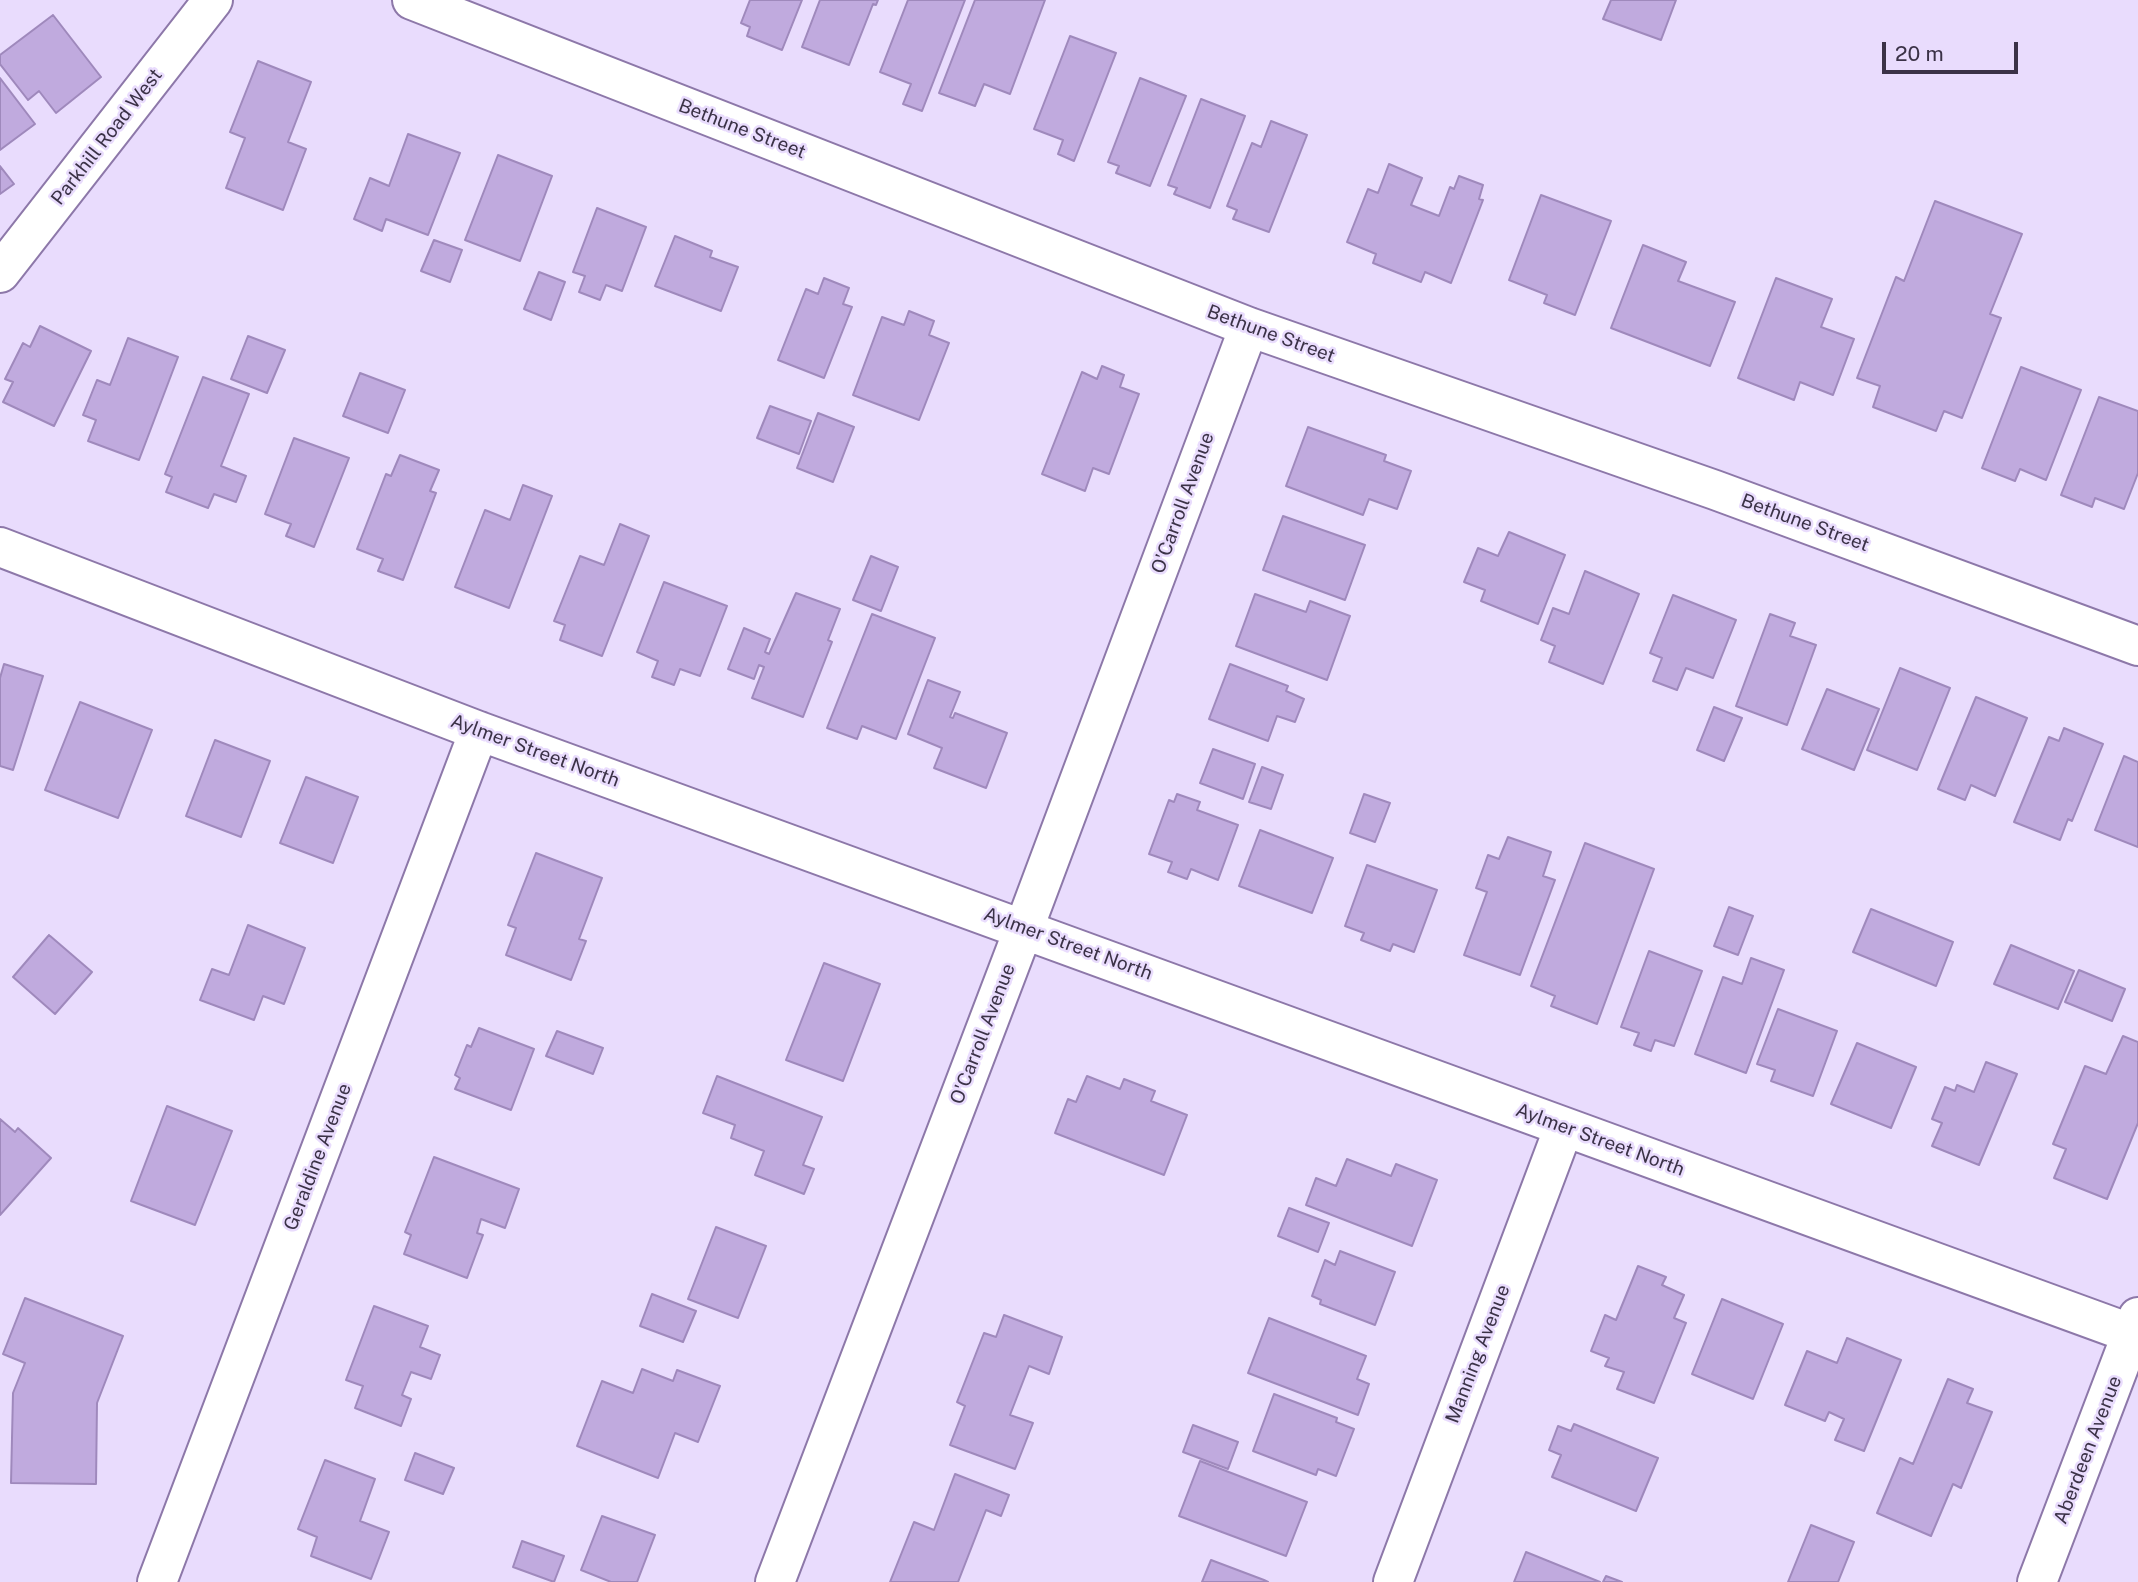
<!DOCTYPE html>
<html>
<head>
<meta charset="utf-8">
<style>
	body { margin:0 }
	#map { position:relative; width:2138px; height:1582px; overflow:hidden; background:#e9dcfd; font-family:"Public Sans",sans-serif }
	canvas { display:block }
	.scale { position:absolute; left:1882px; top:42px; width:136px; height:32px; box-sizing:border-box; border:4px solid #3b3247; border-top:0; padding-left:9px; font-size:21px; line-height:24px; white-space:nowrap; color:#3b3247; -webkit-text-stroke:5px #e9dcfd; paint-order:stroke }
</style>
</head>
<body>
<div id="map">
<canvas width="2138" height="1582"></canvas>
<div class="scale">20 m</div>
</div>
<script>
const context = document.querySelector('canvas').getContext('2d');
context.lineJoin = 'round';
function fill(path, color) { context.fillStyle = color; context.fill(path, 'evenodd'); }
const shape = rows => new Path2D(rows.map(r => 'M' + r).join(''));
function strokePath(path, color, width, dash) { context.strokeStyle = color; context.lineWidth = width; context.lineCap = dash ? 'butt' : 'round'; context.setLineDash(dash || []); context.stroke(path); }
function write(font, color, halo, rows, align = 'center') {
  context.font = font + ' "Public Sans",sans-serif'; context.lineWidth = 5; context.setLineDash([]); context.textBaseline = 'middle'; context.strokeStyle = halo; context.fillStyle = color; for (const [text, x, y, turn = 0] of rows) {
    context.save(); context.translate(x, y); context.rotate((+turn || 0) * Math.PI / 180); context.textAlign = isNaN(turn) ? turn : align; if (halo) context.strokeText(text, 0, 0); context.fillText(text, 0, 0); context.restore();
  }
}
const building = shape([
	[750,0,802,0,782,50,747,36,750,27,741,23,750,0],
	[820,0,878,0,876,5,873,4,849,65,802,47,820,0],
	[908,0,965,0,922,111,903,104,911,84,880,72,908,0],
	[975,0,1045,0,1010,94,984,84,975,106,939,93,975,0],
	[1611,0,1676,0,1661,40,1603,19,1611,0],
	[53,15,101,77,56,113,39,91,28,100,0,64,0,55,53,15],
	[1070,36,1116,53,1074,161,1058,154,1063,140,1034,129,1070,36],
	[258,61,311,82,288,142,306,149,283,210,226,188,245,138,230,132,258,61],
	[0,78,35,124,0,150,0,78],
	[1140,78,1186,96,1150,186,1116,173,1119,166,1108,162,1140,78],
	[1201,99,1245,116,1210,208,1174,194,1177,188,1168,185,1201,99],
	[1271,121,1307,135,1269,232,1233,219,1237,210,1227,206,1252,143,1261,147,1271,121],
	[408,134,460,153,428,235,386,219,382,231,354,219,370,178,389,186,408,134],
	[498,155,552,176,520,261,465,240,498,155],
	[1389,164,1422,178,1411,205,1439,216,1450,187,1454,189,1459,176,1483,185,1479,199,1483,200,1451,283,1425,272,1421,282,1373,263,1376,254,1347,242,1368,189,1378,193,1389,164],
	[0,166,14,184,0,194,0,166],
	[1541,195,1611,221,1575,315,1544,303,1547,295,1509,280,1541,195],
	[1935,201,2022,234,1990,314,2001,318,1962,418,1944,411,1936,431,1873,407,1880,386,1857,378,1896,277,1904,281,1935,201],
	[597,208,646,227,622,291,606,285,600,300,579,292,585,276,573,272,597,208],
	[675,236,712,251,710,257,738,267,721,311,655,286,675,236],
	[434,240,462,250,450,282,421,271,434,240],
	[1643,245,1686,262,1678,281,1735,302,1710,366,1611,328,1643,245],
	[539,272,565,282,551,320,524,309,539,272],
	[824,278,849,288,843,304,852,307,824,378,778,360,806,289,818,294,824,278],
	[1776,278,1832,299,1821,327,1854,339,1833,395,1800,382,1794,400,1738,378,1776,278],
	[909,311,934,321,929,335,949,343,919,420,853,395,882,317,904,325,909,311],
	[40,326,91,351,54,426,3,402,13,382,5,379,23,343,30,347,40,326],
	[248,336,285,350,267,393,231,379,248,336],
	[128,338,178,357,139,460,88,441,96,420,83,415,97,380,110,385,128,338],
	[1102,366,1124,375,1120,387,1139,394,1109,474,1093,468,1085,491,1042,474,1082,372,1097,379,1102,366],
	[2021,367,2081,390,2046,480,2020,469,2015,481,1982,468,2021,367],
	[360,373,405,390,388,433,343,416,360,373],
	[203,377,249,394,221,466,246,476,236,502,214,494,208,508,166,492,172,477,165,474,203,377],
	[2099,397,2138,411,2138,473,2124,509,2095,498,2092,507,2061,495,2099,397],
	[770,406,811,421,799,454,757,438,770,406],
	[818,413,854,427,833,482,797,468,818,413],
	[1308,427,1386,455,1384,461,1411,471,1397,509,1369,499,1363,515,1286,486,1308,427],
	[294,438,349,458,314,547,286,536,291,524,265,514,294,438],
	[400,455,439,470,430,491,436,493,403,580,378,571,383,559,357,549,386,474,391,476,400,455],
	[523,485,552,496,509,608,455,587,485,510,510,520,523,485],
	[1283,516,1365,545,1345,600,1263,570,1283,516],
	[620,524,649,536,602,656,560,640,565,625,554,621,580,556,604,565,620,524],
	[1509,532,1565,555,1538,624,1481,601,1485,590,1464,582,1478,548,1498,556,1509,532],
	[871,556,898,567,881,611,853,600,871,556],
	[1585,571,1639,594,1603,684,1549,662,1555,646,1541,640,1553,608,1569,614,1585,571],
	[664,582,727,606,700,676,680,669,674,685,652,677,658,661,637,652,664,582],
	[796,593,840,609,828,640,832,642,803,717,752,698,764,667,759,665,754,679,728,669,744,628,770,639,765,652,769,654,796,593],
	[1255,594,1306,612,1310,601,1350,616,1327,680,1236,646,1255,594],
	[1673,595,1736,620,1713,678,1686,668,1677,690,1653,681,1662,658,1650,653,1673,595],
	[872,614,935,638,896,739,862,726,857,739,827,728,872,614],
	[1770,614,1795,623,1790,636,1816,645,1787,725,1736,706,1770,614],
	[4,664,43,676,13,770,0,766,0,678,4,664],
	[1230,664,1288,686,1286,691,1304,699,1295,722,1277,716,1268,741,1209,719,1230,664],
	[1900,668,1950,688,1917,770,1867,750,1900,668],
	[928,680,960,692,950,717,953,718,955,713,1007,733,986,788,934,768,942,748,908,734,928,680],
	[1827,689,1879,709,1854,770,1802,749,1827,689],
	[1976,697,2027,718,1995,796,1971,785,1965,800,1938,789,1976,697],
	[80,702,152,730,118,818,45,790,80,702],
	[1714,707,1742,718,1724,761,1697,750,1714,707],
	[2064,728,2103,744,2072,821,2068,819,2060,840,2014,822,2049,737,2059,741,2064,728],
	[215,740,270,761,241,837,186,816,215,740],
	[1213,749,1255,764,1243,799,1200,783,1213,749],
	[2124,756,2138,762,2138,847,2095,830,2124,756],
	[1262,767,1283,775,1271,809,1249,802,1262,767],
	[306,777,358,797,333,863,280,843,306,777],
	[1177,794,1200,802,1197,810,1238,825,1218,880,1191,869,1187,879,1168,872,1172,862,1149,854,1169,800,1174,802,1177,794],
	[1364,794,1390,803,1375,842,1350,833,1364,794],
	[1260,830,1333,858,1312,913,1239,886,1260,830],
	[1508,837,1551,852,1543,876,1555,880,1520,975,1464,955,1487,892,1476,888,1488,855,1499,859,1508,837],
	[1585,843,1654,869,1597,1024,1551,1006,1555,996,1531,986,1585,843],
	[536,853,602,878,579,939,586,941,571,980,506,955,516,928,508,925,536,853],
	[1367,865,1437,890,1414,952,1393,944,1390,951,1361,940,1364,933,1345,926,1367,865],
	[1729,907,1753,916,1738,955,1714,946,1729,907],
	[1871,909,1953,942,1936,986,1853,952,1871,909],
	[248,925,305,948,284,1004,263,996,254,1020,200,1000,212,969,229,975,248,925],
	[49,935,92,972,55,1014,13,977,49,935],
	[2011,945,2074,971,2058,1009,1994,984,2011,945],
	[1649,951,1702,971,1674,1046,1655,1040,1651,1051,1634,1045,1639,1033,1621,1027,1649,951],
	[1751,958,1784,970,1746,1073,1695,1054,1723,977,1742,984,1751,958],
	[824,963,880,984,843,1081,786,1060,824,963],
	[2079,970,2125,989,2112,1021,2065,1002,2079,970],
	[1778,1009,1837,1031,1813,1096,1771,1081,1775,1070,1757,1064,1778,1009],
	[479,1028,534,1049,511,1110,455,1089,460,1078,455,1075,467,1045,471,1047,479,1028],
	[557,1031,603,1048,593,1074,546,1056,557,1031],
	[2123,1036,2138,1042,2138,1123,2107,1199,2054,1178,2066,1149,2053,1144,2085,1066,2106,1074,2123,1036],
	[1857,1043,1916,1067,1891,1128,1831,1104,1857,1043],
	[1986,1062,2017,1074,1979,1165,1932,1146,1942,1123,1932,1119,1945,1087,1955,1091,1957,1085,1974,1092,1986,1062],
	[717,1076,822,1117,803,1165,814,1169,804,1194,755,1175,764,1151,731,1138,735,1125,703,1113,717,1076],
	[1087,1076,1120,1089,1124,1079,1155,1091,1151,1101,1187,1115,1164,1175,1055,1133,1068,1099,1076,1102,1087,1076],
	[167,1106,232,1131,195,1225,131,1201,167,1106],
	[0,1119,15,1132,18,1128,51,1158,0,1215,0,1119],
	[434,1157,519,1189,505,1228,481,1219,477,1233,483,1235,467,1278,404,1254,411,1235,405,1232,434,1157],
	[1347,1159,1391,1176,1396,1164,1437,1180,1412,1246,1306,1205,1316,1178,1336,1186,1347,1159],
	[1289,1208,1329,1223,1318,1252,1278,1236,1289,1208],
	[716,1227,766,1246,738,1318,688,1299,716,1227],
	[1340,1251,1395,1272,1375,1325,1320,1304,1321,1300,1312,1296,1325,1260,1335,1265,1340,1251],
	[1638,1266,1666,1277,1662,1285,1684,1295,1674,1318,1686,1323,1654,1403,1617,1389,1624,1372,1605,1366,1609,1358,1591,1351,1605,1315,1616,1320,1638,1266],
	[652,1294,696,1311,683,1342,640,1326,652,1294],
	[25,1298,123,1336,97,1403,96,1484,11,1483,13,1393,25,1363,3,1354,25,1298],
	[1722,1299,1783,1324,1753,1399,1692,1374,1722,1299],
	[374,1306,428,1326,420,1347,440,1355,431,1379,411,1372,402,1395,411,1399,401,1426,355,1408,363,1386,346,1380,374,1306],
	[1004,1315,1062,1337,1049,1374,1029,1366,1010,1415,1033,1423,1015,1469,950,1445,965,1406,957,1402,984,1333,996,1337,1004,1315],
	[1269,1318,1366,1356,1357,1379,1369,1384,1358,1415,1248,1373,1269,1318],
	[1847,1338,1901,1360,1864,1451,1835,1440,1844,1419,1829,1412,1825,1421,1785,1405,1807,1351,1837,1363,1847,1338],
	[642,1369,673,1381,677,1370,720,1386,698,1442,675,1433,658,1478,577,1446,602,1381,633,1393,642,1369],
	[1948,1379,1973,1389,1967,1403,1992,1412,1961,1488,1953,1484,1931,1536,1877,1513,1900,1458,1913,1464,1948,1379],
	[1274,1394,1337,1418,1336,1422,1354,1429,1336,1476,1318,1469,1316,1475,1253,1451,1274,1394],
	[1574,1424,1658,1458,1636,1511,1552,1477,1561,1455,1549,1450,1558,1426,1571,1431,1574,1424],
	[1193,1425,1238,1442,1228,1469,1183,1452,1193,1425],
	[415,1453,454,1468,443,1494,405,1480,415,1453],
	[325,1460,375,1479,360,1521,389,1532,371,1579,311,1556,317,1537,298,1529,325,1460],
	[1200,1461,1307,1502,1286,1556,1179,1516,1200,1461],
	[955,1474,1009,1495,1001,1516,986,1510,958,1582,890,1582,914,1522,934,1530,955,1474],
	[602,1516,655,1535,637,1582,611,1582,581,1570,602,1516],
	[1811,1525,1854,1542,1838,1582,1788,1582,1811,1525],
	[522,1541,564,1556,554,1582,513,1567,522,1541],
	[1526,1552,1600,1582,1514,1582,1526,1552],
	[1211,1560,1264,1580,1268,1582,1202,1582,1211,1560],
	[1606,1576,1622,1582,1603,1582,1606,1576]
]);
const street = shape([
	[412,0,1249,327,1715,490,2138,646],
	[0,547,479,731,2138,1336],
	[157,1582,479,731],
	[775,1582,1024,928,1249,327],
	[1393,1582,1564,1127],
	[2037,1582,2138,1317]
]);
const secondary = shape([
	[0,273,213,0]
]);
const streetNames = [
	["Bethune Street",742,129,21],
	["Parkhill Road West",107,137,-52],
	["Bethune Street",1271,334,20],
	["O'Carroll Avenue",1183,503,-70],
	["Bethune Street",1805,523,20],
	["Aylmer Street North",535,751,20],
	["Aylmer Street North",1068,944,20],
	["O'Carroll Avenue",983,1034,-69],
	["Aylmer Street North",1600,1140,20],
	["Geraldine Avenue",318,1157,-69],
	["Manning Avenue",1478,1354,-69],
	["Aberdeen Avenue",2088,1450,-69]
];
fill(building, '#c0aade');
strokePath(building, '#9f89bc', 2);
strokePath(street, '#8d78a9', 42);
strokePath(secondary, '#8d78a9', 42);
strokePath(street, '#fff', 38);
strokePath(secondary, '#fff', 38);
write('19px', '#3b3247', '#e9dcfd', streetNames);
</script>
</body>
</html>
